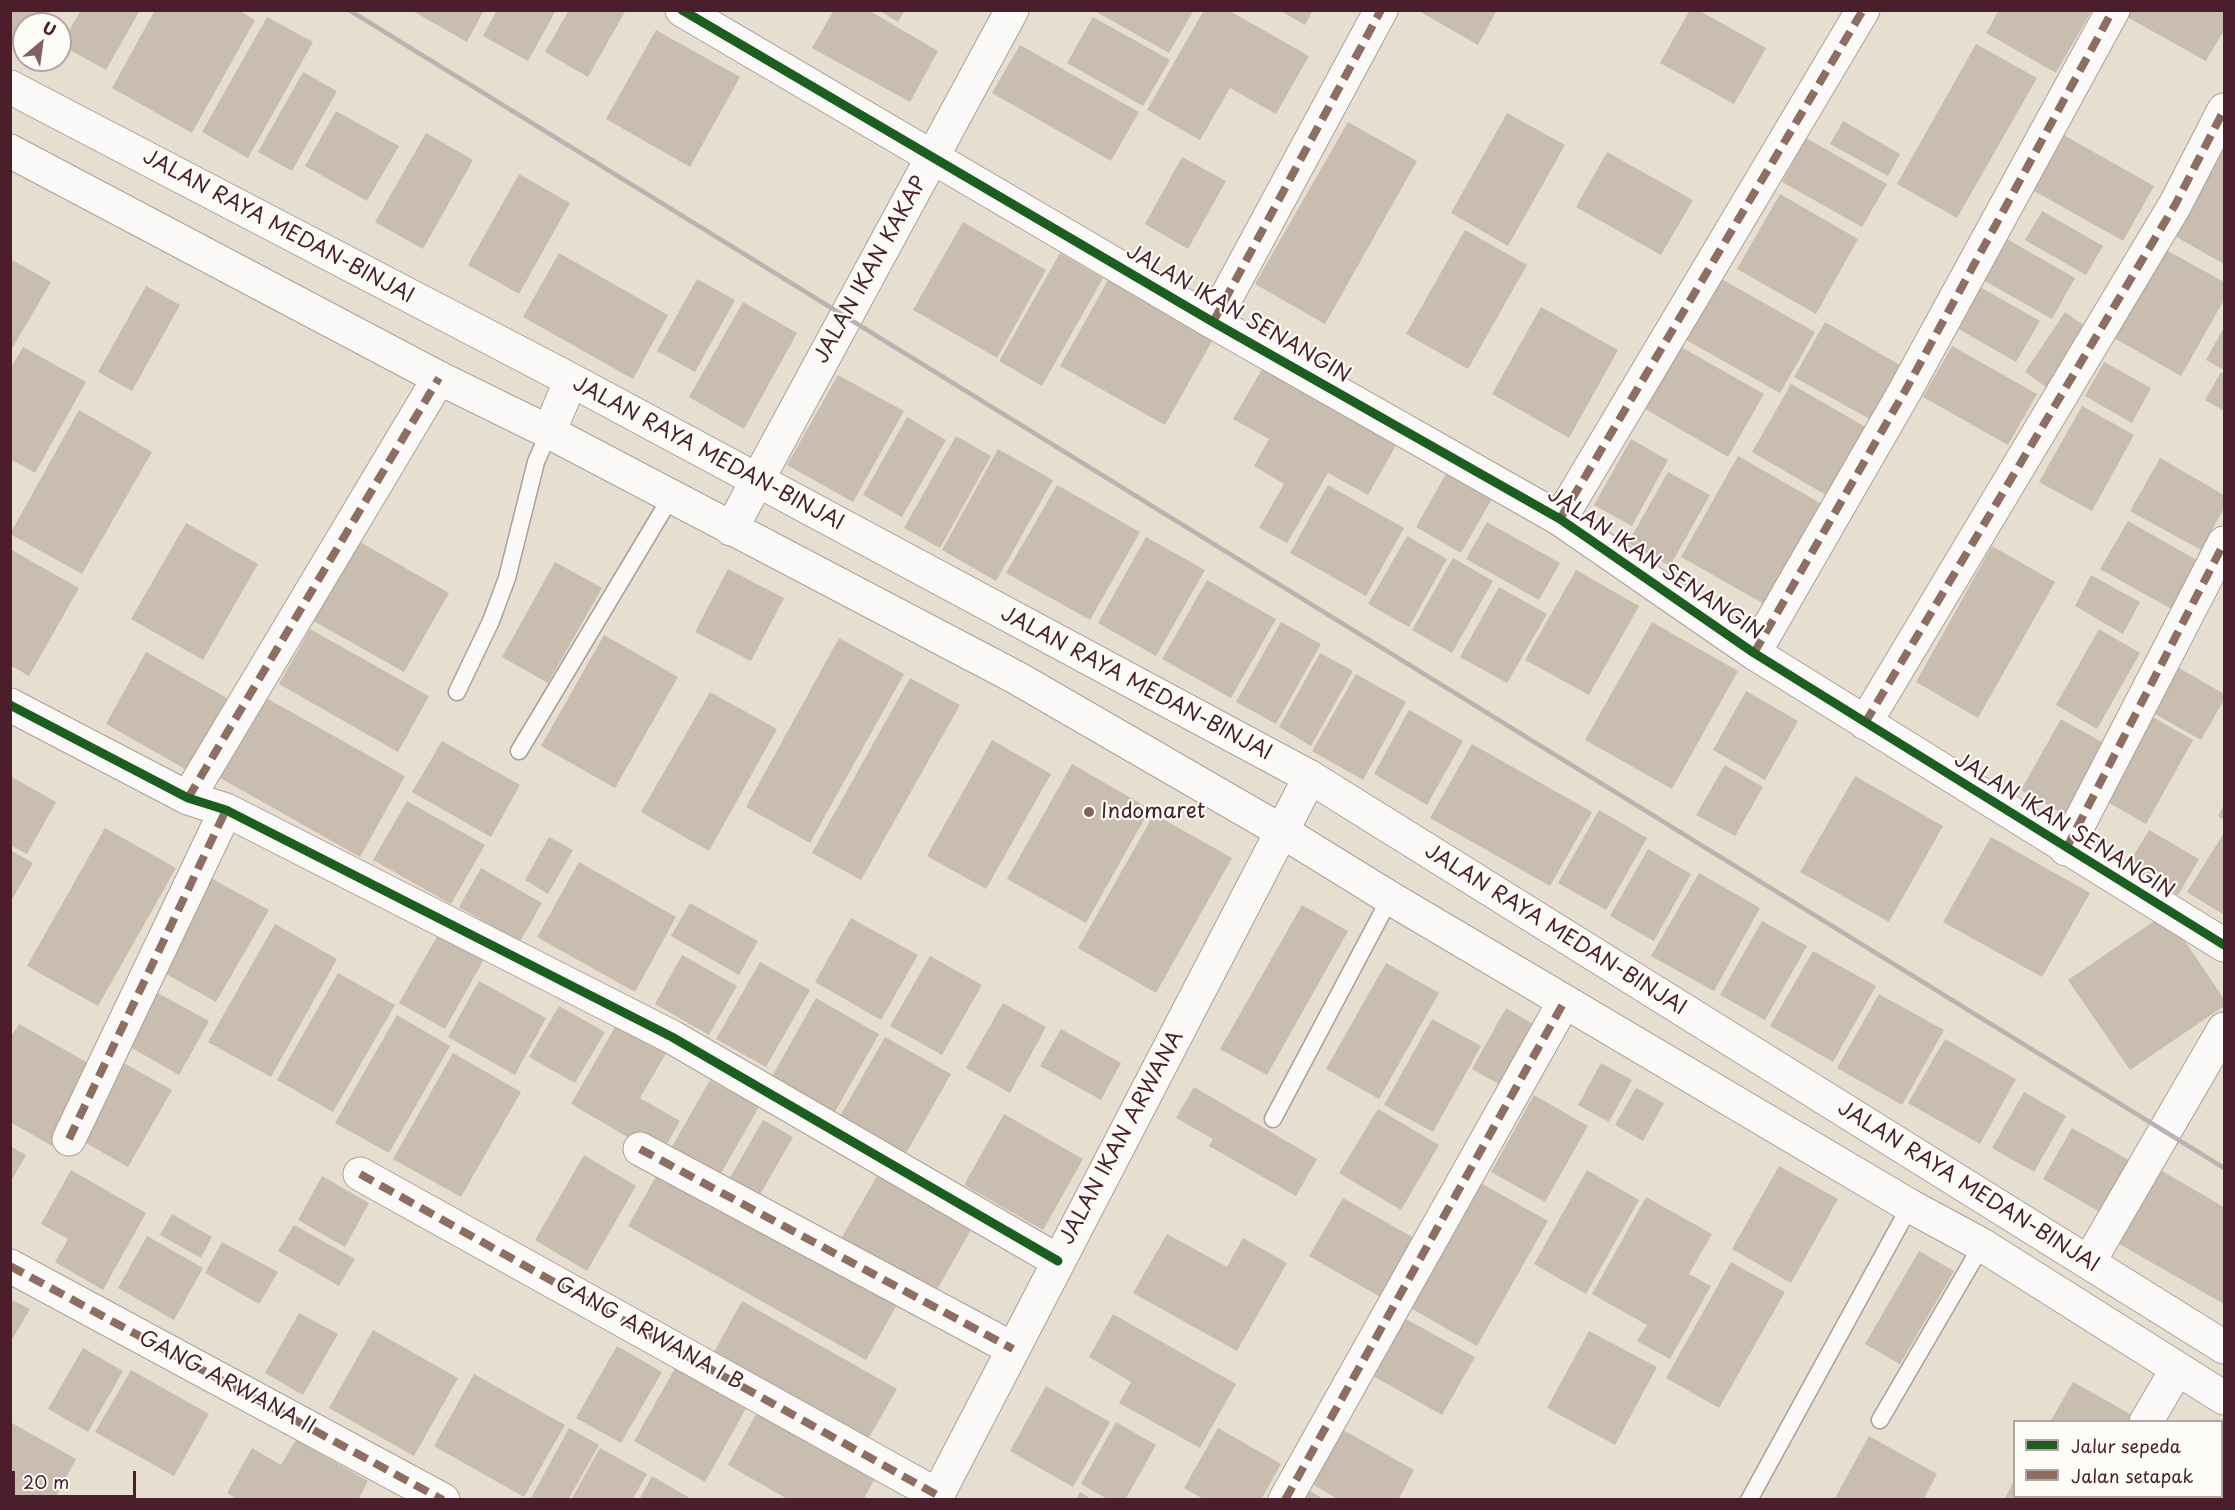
<!DOCTYPE html>
<html>
<head>
<meta charset="utf-8">
<style>
	body { margin:0 }
	#map { position:relative; width:2235px; height:1510px; overflow:hidden; background:#e6decf; font-family:"Playpen Sans",sans-serif }
	canvas { display:block }
	.frame { position:absolute; inset:0; border:12px solid #4a1f2b; pointer-events:none }
	.legend { position:absolute; left:2013px; top:1420px; width:210px; height:78px; box-sizing:border-box; background:#fdfcf7; border:2px solid #b5a4a5; margin:0; padding:8px 10px; list-style:none; font-size:18px; color:#4a1f2b }
	.legend li { display:flex; align-items:center; gap:12px; height:30px }
	.legend b { width:30px; border:2px solid #b5a4a5 }
	.north { position:absolute; left:12px; top:12px; width:60px; height:60px; box-sizing:border-box; background:#fdfcf7; border:2px solid #b5a4a5; border-radius:50%; rotate:29deg; font-size:16px; font-weight:700; line-height:24px; text-align:center; color:#4a1f2b }
	.north::after { content:''; display:block; margin:auto; width:21px; height:27px; background:#816264; clip-path:polygon(50% 0,100% 100%,50% 72%,0 100%) }
	.scale { position:absolute; left:12px; top:1471px; width:124px; height:27px; box-sizing:border-box; border:3px solid #4a1f2b; border-top:0; padding-left:8px; font-size:18px; line-height:21px; white-space:nowrap; color:#4a1f2b; -webkit-text-stroke:4px #fdfcf7; paint-order:stroke }
</style>
</head>
<body>
<div id="map">
<canvas width="2235" height="1510"></canvas>
<div class="frame"></div>
<ul class="legend">
<li><b style="height:8px;background:#1b5e20"></b>Jalur sepeda</li>
<li><b style="height:8px;background:#8d6e63"></b>Jalan setapak</li>
</ul>
<div class="north">U</div>
<div class="scale">20 m</div>
</div>
<script>
const context = document.querySelector('canvas').getContext('2d');
context.lineJoin = 'round';
function fill(path, color) { context.fillStyle = color; context.fill(path, 'evenodd'); }
const shape = rows => new Path2D(rows.map(r => 'M' + r).join(''));
function strokePath(path, color, width, dash) { context.strokeStyle = color; context.lineWidth = width; context.lineCap = dash ? 'butt' : 'round'; context.setLineDash(dash || []); context.stroke(path); }
function write(font, color, halo, rows, align = 'center') {
  context.font = font + ' "Playpen Sans",sans-serif'; context.lineWidth = 4.5; context.setLineDash([]); context.textBaseline = 'middle'; context.strokeStyle = halo; context.fillStyle = color; for (const [text, x, y, turn = 0] of rows) {
    context.save(); context.translate(x, y); context.rotate((+turn || 0) * Math.PI / 180); context.textAlign = isNaN(turn) ? turn : align; if (halo) context.strokeText(text, 0, 0); context.fillText(text, 0, 0); context.restore();
  }
}
const building = shape([
	[10,10,49,10,41,24,24,24,24,46,10,38],
	[81,10,140,10,106,70,61,45],
	[155,10,238,10,255,20,192,133,112,88],
	[411,10,484,10,467,42],
	[497,10,556,10,528,61,483,36],
	[569,10,626,10,588,77,545,52],
	[834,10,868,10,938,51,910,102,812,48],
	[878,10,905,10,898,22],
	[1093,10,1194,10,1169,53],
	[1204,10,1228,10,1309,56,1276,114,1230,88,1200,140,1147,110],
	[1279,10,1313,10,1305,25],
	[1417,10,1497,10,1478,45],
	[1690,10,1698,10,1766,48,1734,104,1660,63],
	[1999,10,2092,10,2056,73,1986,33],
	[2131,10,2224,10,2224,30,2206,61,2127,17],
	[267,17,313,42,248,158,202,132],
	[1093,17,1170,60,1143,106,1067,63],
	[656,30,740,77,690,167,606,119],
	[1976,44,2037,78,1957,218,1897,184],
	[1020,45,1139,112,1111,161,992,93],
	[303,72,337,91,292,171,258,152],
	[336,111,399,146,367,201,305,166],
	[1507,113,1565,145,1508,246,1451,213],
	[1843,121,1900,154,1888,176,1830,144],
	[1348,122,1417,161,1325,324,1255,284],
	[426,133,473,160,423,249,375,222],
	[2060,133,2154,186,2123,241,2029,188],
	[1806,138,1887,184,1862,227,1782,182],
	[2224,138,2224,264,2171,234],
	[1607,152,1693,200,1661,255,1576,207],
	[1182,157,1226,181,1188,249,1145,224],
	[519,174,570,203,519,294,468,265],
	[1780,194,1858,239,1816,314,1737,269],
	[2042,211,2103,246,2086,275,2025,240],
	[963,222,1046,270,997,358,913,310],
	[1465,230,1527,265,1468,369,1406,334],
	[2007,239,2075,278,2052,319,1983,280],
	[2159,246,2224,282,2224,300,2181,376,2109,335],
	[559,253,668,315,633,379,523,317],
	[1060,253,1103,278,1042,386,999,361],
	[10,259,51,282,10,352],
	[1713,274,1815,332,1780,393,1679,336],
	[1111,275,1216,334,1165,425,1060,366],
	[697,279,735,300,695,372,657,351],
	[146,286,180,305,132,391,98,372],
	[1980,287,2040,321,2016,362,1957,328],
	[743,302,797,333,744,429,689,397],
	[1541,307,1618,350,1569,438,1492,394],
	[2065,312,2092,331,2052,391,2025,372],
	[1825,322,1905,368,1875,422,1794,377],
	[2224,327,2224,370,2206,360],
	[1674,343,1764,394,1728,457,1640,406],
	[1952,346,2037,394,2008,445,1923,397],
	[23,347,86,382,35,473,10,459,10,369],
	[2104,362,2151,388,2132,423,2085,396],
	[1265,364,1399,440,1368,495,1328,473,1287,543,1259,528,1284,484,1254,466,1269,439,1233,419],
	[2221,372,2224,374,2224,411,2205,400],
	[838,375,904,411,853,502,787,465],
	[1791,384,1871,430,1831,498,1752,452],
	[2082,406,2134,435,2092,511,2039,482],
	[79,410,152,452,82,574,10,534],
	[907,417,946,440,902,517,863,495],
	[956,436,991,456,940,548,904,528],
	[1631,439,1668,460,1632,526,1594,505],
	[998,449,1053,480,996,581,942,550],
	[1738,456,1822,504,1766,605,1681,557],
	[2160,458,2224,495,2224,508,2201,550,2130,511],
	[1448,470,1494,495,1461,553,1416,527],
	[1668,472,1710,495,1670,566,1628,543],
	[1057,485,1140,532,1090,620,1006,573],
	[1328,485,1404,528,1366,596,1290,553],
	[2128,521,2200,562,2173,610,2100,569],
	[1487,522,1560,563,1539,600,1466,559],
	[186,523,258,564,203,660,131,619],
	[1407,536,1447,559,1409,627,1368,604],
	[1146,537,1205,570,1156,656,1098,623],
	[355,539,449,593,404,672,310,619],
	[1992,546,2055,582,1978,718,1916,682],
	[10,549,79,588,29,676,10,665],
	[1453,558,1493,581,1452,653,1412,630],
	[555,562,602,588,548,683,502,657],
	[728,569,784,598,751,661,695,632],
	[1576,570,1639,606,1589,695,1525,660],
	[2091,575,2140,602,2123,634,2075,606],
	[1207,580,1276,619,1231,698,1162,659],
	[1499,587,1547,614,1507,683,1460,657],
	[1281,622,1321,644,1276,724,1236,702],
	[1652,622,1738,671,1672,789,1585,740],
	[310,629,429,696,398,752,279,684],
	[2099,629,2140,653,2097,729,2056,705],
	[604,635,678,677,615,788,541,746],
	[839,638,904,674,810,843,746,807],
	[146,652,227,698,187,770,106,724],
	[1320,653,1353,671,1311,746,1279,727],
	[2174,665,2224,694,2224,700,2201,740,2148,710],
	[1356,674,1406,702,1363,780,1312,751],
	[910,678,960,705,861,880,812,853],
	[1746,691,1798,721,1765,780,1713,750],
	[710,692,777,729,709,851,641,812],
	[261,695,405,776,360,857,215,775],
	[1409,710,1463,741,1427,805,1374,774],
	[2151,716,2193,740,2146,824,2104,800],
	[2061,719,2107,745,2067,816,2021,790],
	[992,740,1051,774,986,889,927,856],
	[442,741,520,785,491,837,412,792],
	[1472,744,1592,812,1550,886,1430,818],
	[1072,764,1150,809,1086,923,1007,879],
	[1725,765,1763,787,1735,836,1696,815],
	[10,776,56,802,27,854,10,845],
	[1855,776,1943,826,1889,922,1800,872],
	[407,801,485,845,451,904,373,860],
	[2224,804,2224,820,2218,816],
	[1599,810,1647,838,1606,910,1558,883],
	[1154,814,1232,858,1156,993,1078,948],
	[105,828,176,868,98,1006,27,966],
	[2149,830,2199,859,2178,895,2128,865],
	[2224,833,2224,915,2187,892],
	[549,837,573,850,548,894,525,880],
	[1991,837,2090,893,2042,977,1943,922],
	[1648,849,1691,874,1654,941,1610,916],
	[10,850,33,863,10,903],
	[579,862,676,917,635,992,537,937],
	[481,868,542,903,520,942,459,907],
	[1699,873,1760,908,1714,991,1651,956],
	[211,878,269,910,216,1002,159,970],
	[690,903,758,941,739,975,671,936],
	[1302,905,1348,931,1267,1075,1220,1049],
	[2166,913,2224,999,2224,1006,2130,1070,2068,980],
	[851,918,918,955,881,1020,815,982],
	[1762,921,1807,946,1765,1020,1720,995],
	[275,924,337,959,271,1077,208,1042],
	[443,926,488,952,445,1029,399,1003],
	[1813,951,1876,986,1833,1062,1770,1026],
	[682,955,737,986,709,1035,655,1004],
	[930,956,982,985,942,1055,890,1026],
	[760,962,810,990,766,1067,716,1039],
	[1386,963,1439,993,1379,1099,1326,1069],
	[338,973,395,1005,333,1112,277,1080],
	[479,981,546,1018,515,1075,448,1037],
	[154,991,209,1021,179,1075,125,1044],
	[1879,994,1944,1030,1902,1105,1837,1068],
	[816,998,879,1034,833,1115,770,1080],
	[1003,1003,1046,1027,1010,1093,966,1068],
	[559,1006,605,1032,575,1083,529,1057],
	[1506,1008,1533,1024,1499,1084,1472,1069],
	[397,1015,450,1046,389,1153,335,1123],
	[1432,1019,1481,1046,1433,1132,1384,1105],
	[619,1020,669,1048,640,1098,680,1121,660,1156,571,1104],
	[19,1024,97,1068,52,1146,10,1122,10,1038],
	[1061,1029,1121,1063,1101,1100,1040,1066],
	[885,1037,951,1074,905,1155,839,1118],
	[1945,1039,2016,1079,1980,1144,1908,1103],
	[453,1053,521,1092,461,1197,393,1159],
	[122,1062,172,1090,128,1167,79,1139],
	[1601,1063,1632,1080,1609,1122,1578,1105],
	[710,1080,759,1107,719,1177,670,1150],
	[1194,1087,1317,1159,1296,1196,1209,1146,1213,1139,1176,1118],
	[1636,1088,1664,1103,1643,1141,1615,1125],
	[2024,1092,2066,1116,2034,1172,1992,1148],
	[1534,1095,1588,1126,1545,1202,1491,1172],
	[1378,1109,1439,1145,1401,1210,1339,1173],
	[1004,1114,1083,1159,1043,1230,964,1185],
	[763,1120,793,1137,757,1200,727,1183],
	[2072,1128,2134,1163,2105,1215,2043,1179],
	[10,1146,26,1155,10,1183],
	[584,1155,636,1186,587,1271,535,1240],
	[1779,1166,1838,1199,1791,1283,1732,1249],
	[2155,1167,2224,1207,2224,1304,2114,1241],
	[660,1169,898,1303,866,1360,628,1226],
	[71,1170,146,1213,103,1290,55,1262,68,1239,41,1224],
	[1587,1170,1639,1200,1586,1294,1534,1264],
	[322,1176,369,1203,345,1247,298,1220],
	[877,1176,971,1230,934,1295,839,1242],
	[1479,1182,1548,1221,1477,1346,1409,1307],
	[1646,1197,1712,1234,1689,1274,1711,1286,1670,1359,1637,1341,1647,1325,1592,1294],
	[1343,1198,1416,1239,1382,1298,1309,1256],
	[172,1214,212,1237,201,1258,160,1235],
	[294,1225,355,1259,339,1286,278,1251],
	[1167,1234,1227,1267,1243,1238,1287,1263,1237,1351,1133,1293],
	[147,1236,203,1268,174,1320,118,1288],
	[222,1242,278,1272,259,1304,205,1273],
	[1919,1251,1954,1271,1900,1364,1865,1344],
	[1731,1262,1785,1292,1719,1408,1666,1378],
	[10,1299,30,1309,10,1343],
	[742,1301,897,1389,868,1439,714,1352],
	[299,1313,338,1334,303,1395,265,1373],
	[1113,1314,1236,1384,1200,1448,1119,1403,1131,1382,1089,1357],
	[1397,1314,1475,1357,1442,1415,1364,1371],
	[373,1330,458,1378,414,1456,329,1408],
	[1589,1331,1657,1367,1615,1445,1547,1408],
	[617,1346,662,1372,621,1443,576,1418],
	[83,1348,123,1371,88,1432,48,1409],
	[678,1363,749,1403,705,1482,634,1441],
	[131,1370,209,1414,174,1476,95,1432],
	[474,1374,565,1425,524,1497,434,1446],
	[2073,1382,2132,1415,2129,1422,2050,1422],
	[1046,1386,1110,1422,1073,1487,1010,1451],
	[760,1407,878,1473,863,1500,789,1500,728,1465],
	[10,1422,76,1459,54,1500,10,1500],
	[1116,1422,1156,1445,1125,1500,1109,1500,1081,1484],
	[1338,1427,1414,1470,1398,1500,1339,1500,1307,1481],
	[569,1428,599,1445,568,1500,530,1500],
	[1218,1428,1281,1464,1261,1500,1205,1500,1184,1488],
	[1869,1436,1937,1474,1923,1500,1834,1500],
	[296,1440,368,1481,358,1500,238,1500,227,1493,252,1448,281,1465],
	[600,1448,647,1474,632,1500,571,1500],
	[652,1476,693,1500,639,1500],
	[2014,1481,2014,1496,2086,1496,2085,1500,2004,1500],
	[1300,1485,1325,1500,1292,1500],
	[1080,1492,1093,1500,1076,1500]
]);
const lane = shape([
	[457,692,491,621,507,578,536,462,549,432],
	[519,751,671,497],
	[1273,1119,1390,898],
	[1880,1420,1982,1245],
	[1749,1500,1910,1206]
]);
const street = shape([
	[682,10,1213,322,1560,519,1754,653,2224,945],
	[1213,322,1381,10],
	[1560,519,1863,10],
	[1754,653,1905,391,2113,10],
	[10,705,188,798,226,810,672,1037,1058,1261],
	[1865,723,2175,205,2224,110],
	[188,798,439,378],
	[2066,849,2224,543],
	[69,1139,226,810],
	[640,1149,1013,1349],
	[360,1174,937,1495],
	[2089,1262,2224,1029],
	[10,1266,443,1500],
	[2146,1422,2177,1369],
	[935,1500,1310,777],
	[1285,1500,1564,1002],
	[2101,1500,2103,1496]
]);
const secondary = shape([
	[731,529,1012,10]
]);
const primary = shape([
	[10,87,571,380,1310,777,2224,1347],
	[10,151,439,378,549,432,1017,678,1283,832,1390,898,1910,1206,1982,1245,2224,1398],
	[549,432,571,380]
]);
const rail = shape([
	[349,10,2224,1168]
]);
const quiet = shape([
	[1213,322,1381,10],
	[1560,519,1863,10],
	[1754,653,1905,391,2113,10],
	[1865,723,2175,205,2224,110],
	[188,798,439,378],
	[2066,849,2224,543],
	[69,1139,226,810],
	[640,1149,1013,1349],
	[360,1174,937,1495],
	[10,1266,443,1500],
	[1285,1500,1564,1002]
]);
const cycleway = shape([
	[682,10,1213,322,1560,519,1754,653,2224,945],
	[10,705,188,798,226,810,672,1037,1058,1261]
]);
const markers = [
	[1089,812,6,"#816264"]
];
const streetNames = [
	["JALAN RAYA MEDAN-BINJAI",278,227,28],
	["JALAN IKAN KAKAP",871,270,-61],
	["JALAN IKAN SENANGIN",1238,314,30],
	["JALAN RAYA MEDAN-BINJAI",708,454,28],
	["JALAN IKAN SENANGIN",1655,564,34],
	["JALAN RAYA MEDAN-BINJAI",1136,684,28],
	["JALAN IKAN SENANGIN",2064,826,32],
	["JALAN RAYA MEDAN-BINJAI",1555,930,32],
	["JALAN IKAN ARWANA",1122,1138,-62],
	["JALAN RAYA MEDAN-BINJAI",1968,1187,32],
	["GANG ARWANA I B",649,1334,29],
	["GANG ARWANA II",227,1383,28]
];
const poiNames = [
	["Indomaret",1101,812]
];
fill(building, '#c9bdaf');
strokePath(lane, '#aaa099', 19);
strokePath(street, '#aaa099', 35);
strokePath(secondary, '#aaa099', 35);
strokePath(primary, '#aaa099', 35);
strokePath(lane, '#fbfaf8', 16);
strokePath(street, '#fbfaf8', 33);
strokePath(secondary, '#fbfaf8', 33);
strokePath(primary, '#fbfaf8', 33);
strokePath(rail, '#b9b3b2', 4.5);
strokePath(quiet, '#8d6e63', 8, [15, 8]);
strokePath(cycleway, '#1b5e20', 9);
for (const [x, y, r, color] of markers) { const dot = new Path2D(); dot.arc(x, y, r, 0, 2 * Math.PI); context.fillStyle = color; context.fill(dot); strokePath(dot, '#fdfcf7', 2); }
write('21px', '#4a1f2b', '#fdfcf7', streetNames);
write('21px', '#4a1f2b', '#fdfcf7', poiNames, 'left');
</script>
</body>
</html>
